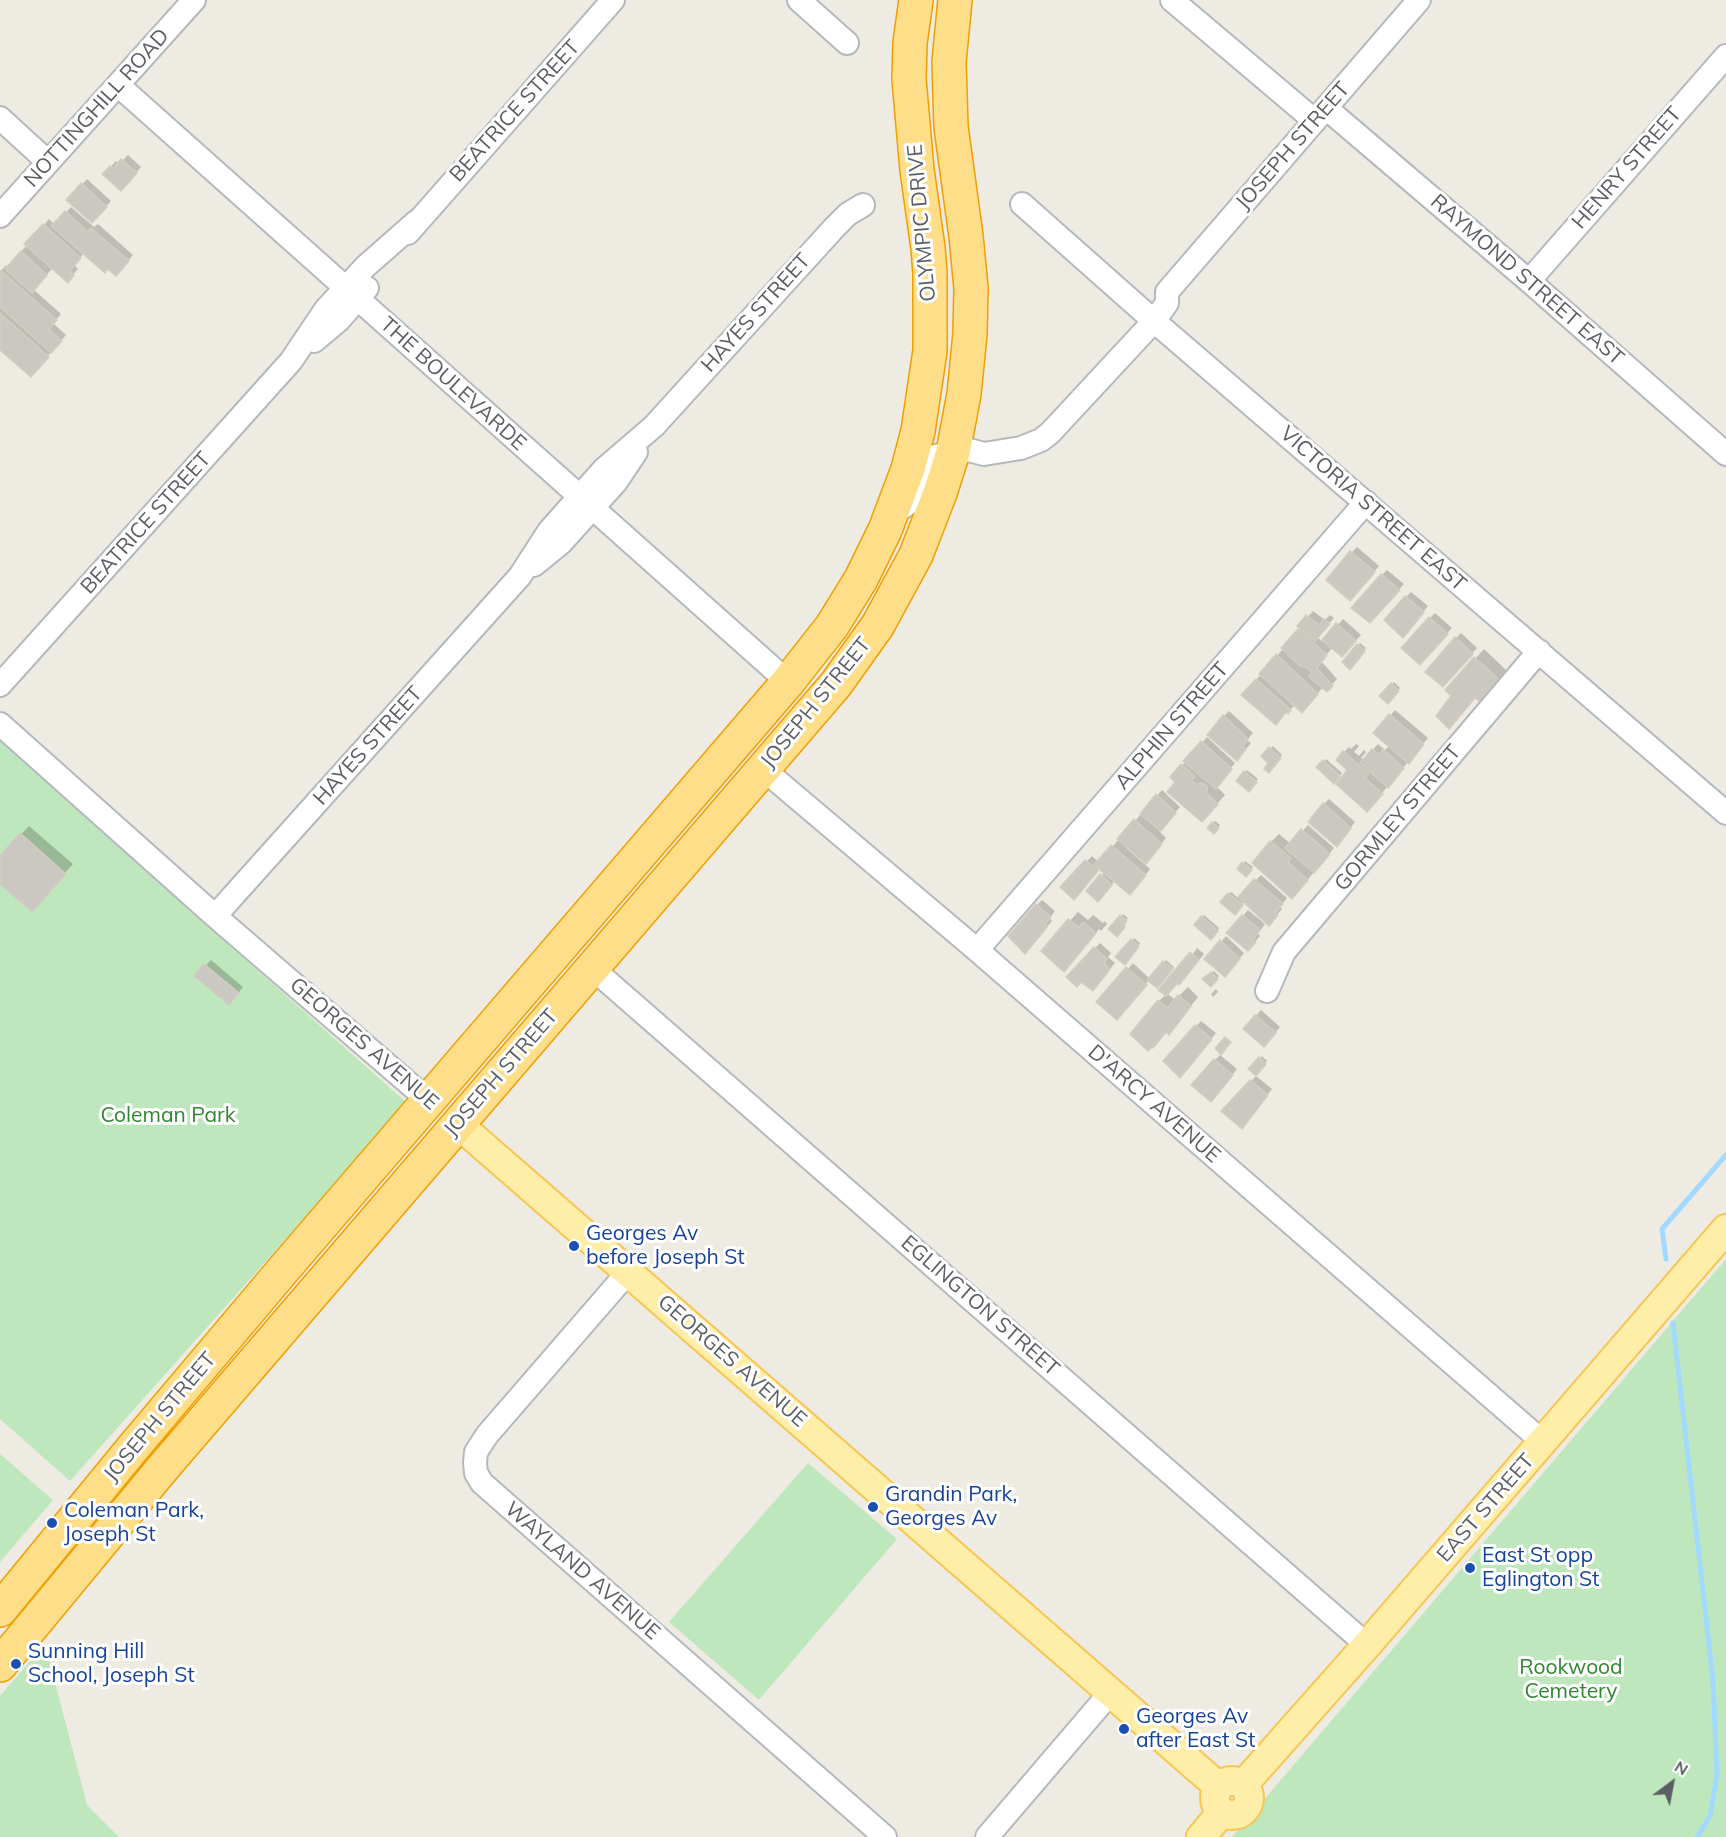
<!DOCTYPE html>
<html>
<head>
<meta charset="utf-8">
<style>
	body { margin:0 }
	#map { position:relative; width:1726px; height:1837px; overflow:hidden; background:#eeebe3; font-family:Mulish,sans-serif }
	canvas { display:block }
	.north { position:absolute; left:1642px; top:1753px; width:60px; height:60px; -webkit-text-stroke:4px #fff; paint-order:stroke; rotate:32deg; font-size:16px; font-weight:700; line-height:24px; text-align:center; color:#5b5f64 }
	.north::after { content:''; display:block; margin:auto; width:21px; height:27px; background:#5b5f64; clip-path:polygon(50% 0,100% 100%,50% 72%,0 100%) }
</style>
</head>
<body>
<div id="map">
<canvas width="1726" height="1837"></canvas>
<div class="north">N</div>
</div>
<script>
const context = document.querySelector('canvas').getContext('2d');
context.lineJoin = 'round';
function fill(path, color) { context.fillStyle = color; context.fill(path, 'evenodd'); }
const shape = rows => new Path2D(rows.map(r => 'M' + r).join(''));
function strokePath(path, color, width, dash) { context.strokeStyle = color; context.lineWidth = width; context.lineCap = dash ? 'butt' : 'round'; context.setLineDash(dash || []); context.stroke(path); }
function write(font, color, halo, rows, align = 'center') {
  context.font = font + ' Mulish,sans-serif'; context.lineWidth = 6; context.setLineDash([]); context.textBaseline = 'middle'; context.strokeStyle = halo; context.fillStyle = color; for (const [text, x, y, turn = 0] of rows) {
    context.save(); context.translate(x, y); context.rotate((+turn || 0) * Math.PI / 180); context.textAlign = isNaN(turn) ? turn : align; if (halo) context.strokeText(text, 0, 0); context.fillText(text, 0, 0); context.restore();
  }
}
const green = shape([
	[0,741,407,1103,70,1481,0,1419],
	[1726,1259,1726,1837,1232,1837],
	[0,1454,53,1500,0,1562],
	[808,1463,897,1539,759,1700,669,1622],
	[45,1644,87,1805,119,1837,0,1837,0,1696]
]);
const shadow = shape([
	[128,155,141,167,126,184,104,174,116,161,119,164],
	[87,179,111,201,92,221,68,200],
	[71,207,94,227,98,224,133,255,121,269,84,253,74,265,78,269,67,281,53,268,33,289,61,314,53,323,66,335,31,375,0,348,0,272,6,265,8,267,49,219,55,225],
	[1357,547,1379,566,1355,594,1352,552],
	[1387,570,1404,584,1375,616,1382,575],
	[1411,592,1428,606,1408,630,1406,597],
	[1313,611,1325,620,1330,615,1334,618,1317,637,1323,642,1343,619,1361,635,1347,650,1333,647,1321,661,1337,679,1327,690,1323,687,1310,703,1295,705,1288,712,1243,695,1302,627,1300,626],
	[1435,613,1452,628,1425,657,1430,618],
	[1461,633,1477,648,1448,680,1456,638],
	[1360,643,1366,648,1350,668,1344,662],
	[1484,649,1506,670,1488,692,1453,696,1447,690],
	[1394,682,1400,688,1388,702,1381,696],
	[1395,710,1428,738,1372,805,1349,770,1344,752,1349,747,1351,749,1356,744,1359,746,1354,752,1359,756,1364,750,1366,752,1361,758,1364,760,1378,744,1385,750,1390,745,1376,732],
	[1229,711,1253,733,1247,740,1251,743,1242,754,1224,716],
	[1207,737,1235,763,1216,786,1225,795,1210,812,1172,777],
	[1273,746,1282,755,1271,769,1270,763,1263,756],
	[1326,759,1342,773,1334,782,1318,767],
	[1247,770,1258,779,1249,790,1238,781],
	[1162,790,1180,807,1159,831,1166,838,1151,856,1127,845,1125,847,1150,869,1135,888,1115,881,1097,900,1088,891,1105,872,1100,868,1079,893,1062,887,1092,856,1099,862],
	[1329,799,1355,822,1342,839,1324,804],
	[1215,821,1220,825,1214,832,1209,827],
	[1308,825,1334,848,1300,889,1271,842,1279,834,1291,844],
	[29,826,73,864,40,901,0,882,0,857],
	[1245,861,1253,867,1246,875,1239,869],
	[1261,875,1287,898,1280,907,1282,909,1274,918,1245,901,1235,913,1222,901,1231,892,1238,898],
	[1042,900,1055,911,1050,918,1052,921,1030,947,1037,905],
	[1248,910,1265,924,1258,934,1260,936,1253,944,1228,933],
	[1078,912,1088,920,1093,915,1103,923,1105,921,1107,924,1101,931,1099,929,1072,962,1043,951],
	[1123,914,1128,918,1124,922,1126,924,1117,935,1110,929],
	[1204,915,1219,928,1211,938,1196,925],
	[1226,936,1244,953,1230,970,1206,959],
	[1134,938,1140,943,1126,961,1118,957],
	[1100,943,1111,953,1108,957,1115,963,1098,984,1068,977],
	[1197,948,1204,954,1184,978,1167,993,1175,1000,1188,987,1198,997,1177,1024,1159,1001,1166,994],
	[211,960,243,987,234,998,196,976],
	[1166,960,1174,967,1159,984,1149,980,1122,1013,1099,1002,1133,963,1150,979],
	[1214,971,1219,976,1211,985,1204,979],
	[1216,989,1218,992,1213,997,1211,994],
	[1261,1010,1280,1027,1269,1040,1245,1029],
	[1201,1021,1216,1033,1186,1071,1165,1060],
	[1220,1055,1237,1069,1216,1095,1215,1060],
	[1262,1056,1267,1061,1256,1074,1250,1069],
	[1256,1076,1272,1089,1247,1122,1224,1111]
]);
const stream = shape([
	[1666,1259,1662,1229,1726,1155],
	[1673,1323,1713,1681,1717,1775,1710,1816,1697,1837]
]);
const building = shape([
	[121,159,137,173,121,191,102,174,110,166,113,169,121,159],
	[81,183,107,207,92,223,66,200,81,183],
	[65,211,88,232,91,228,129,261,116,276,108,269,105,273,51,226,65,211],
	[43,224,81,258,70,271,74,275,68,283,24,244,43,224],
	[21,251,47,275,32,293,5,269,21,251],
	[0,270,57,320,49,329,62,341,51,353,0,307,0,270],
	[0,313,49,357,31,377,0,350,0,313],
	[1350,551,1375,572,1350,601,1326,580,1350,551],
	[1381,574,1400,590,1370,623,1351,608,1381,574],
	[1405,596,1424,612,1403,638,1384,620,1405,596],
	[1306,615,1319,625,1324,619,1330,624,1315,641,1297,626,1306,615],
	[1429,617,1448,634,1420,665,1401,648,1429,617],
	[1336,623,1356,641,1342,657,1322,640,1336,623],
	[1298,629,1327,655,1317,668,1333,686,1327,692,1309,677,1312,672,1306,667,1305,668,1300,664,1300,666,1281,648,1298,629],
	[1455,637,1473,654,1443,687,1425,672,1455,637],
	[1357,644,1365,651,1350,670,1342,662,1357,644],
	[1276,654,1318,694,1302,713,1259,674,1276,654],
	[1474,657,1499,679,1480,702,1475,698,1449,729,1436,716,1451,696,1445,690,1474,657],
	[1256,679,1291,710,1288,714,1286,712,1276,725,1241,695,1256,679],
	[1391,683,1399,691,1388,704,1379,696,1391,683],
	[1389,714,1424,744,1409,764,1373,733,1389,714],
	[1223,715,1248,739,1243,746,1246,749,1237,761,1207,735,1223,715],
	[1201,741,1232,769,1216,789,1183,761,1201,741],
	[1269,747,1281,758,1269,773,1264,769,1268,763,1261,756,1269,747],
	[1372,749,1379,754,1383,749,1404,768,1388,788,1360,763,1372,749],
	[1343,751,1369,774,1365,778,1383,794,1367,812,1336,784,1347,770,1336,760,1343,751],
	[1323,760,1340,776,1334,784,1316,767,1323,760],
	[1181,764,1195,776,1191,781,1196,784,1202,783,1207,786,1207,793,1218,804,1202,822,1167,792,1175,782,1170,777,1181,764],
	[1244,771,1257,782,1249,792,1236,781,1244,771],
	[1156,794,1176,813,1161,831,1140,814,1156,794],
	[1323,803,1351,828,1337,847,1308,822,1323,803],
	[1134,819,1162,844,1146,864,1117,839,1134,819],
	[1212,822,1219,828,1214,834,1207,828,1212,822],
	[1301,829,1330,854,1314,873,1285,848,1301,829],
	[20,833,66,874,32,912,0,884,0,855,20,833],
	[1270,841,1291,858,1288,862,1308,880,1292,899,1252,863,1270,841],
	[1111,845,1146,875,1130,895,1094,865,1111,845],
	[1085,860,1098,871,1074,900,1060,887,1085,860],
	[1242,862,1252,870,1246,877,1237,869,1242,862],
	[1100,874,1112,885,1098,902,1086,891,1100,874],
	[1254,879,1283,904,1275,913,1278,915,1269,926,1238,897,1254,879],
	[1228,893,1243,905,1235,915,1220,902,1228,893],
	[1036,904,1051,917,1045,924,1047,927,1025,954,1008,936,1036,904],
	[1120,915,1127,921,1123,925,1125,927,1117,937,1108,929,1120,915],
	[1242,915,1260,930,1253,940,1256,942,1248,951,1226,933,1242,915],
	[1201,916,1218,931,1211,940,1194,925,1201,916],
	[1068,919,1079,927,1083,922,1096,933,1064,972,1041,951,1068,919],
	[1131,939,1139,946,1125,965,1115,957,1131,939],
	[1220,940,1240,959,1225,977,1204,959,1220,940],
	[1094,947,1107,959,1104,963,1110,969,1093,991,1081,982,1077,987,1066,977,1094,947],
	[1190,952,1199,960,1179,985,1178,983,1166,996,1158,990,1190,952],
	[1163,961,1173,969,1157,988,1147,980,1163,961],
	[204,964,239,993,229,1005,194,976,204,964],
	[1126,967,1147,985,1117,1020,1096,1002,1126,967],
	[1211,972,1218,979,1211,987,1202,979,1211,972],
	[1178,995,1191,1006,1169,1035,1166,1032,1153,1048,1152,1047,1148,1051,1130,1034,1158,1000,1167,1008,1178,995],
	[1255,1015,1276,1033,1264,1047,1243,1029,1255,1015],
	[1195,1025,1212,1039,1180,1078,1163,1061,1195,1025],
	[1225,1037,1231,1042,1221,1055,1215,1048,1225,1037],
	[1259,1057,1266,1064,1256,1076,1248,1069,1259,1057],
	[1214,1059,1233,1075,1211,1102,1191,1085,1214,1059],
	[1250,1080,1268,1095,1242,1129,1221,1111,1250,1080]
]);
const minor = shape([
	[799,0,847,43],
	[1172,0,1315,121],
	[118,85,788,682],
	[1326,108,1529,281,1726,454],
	[0,118,48,162],
	[1022,204,1154,321,1726,813],
	[0,216,194,0],
	[408,233,613,0],
	[1529,281,1726,56],
	[314,341,339,320,367,288],
	[893,514,912,501,935,456,969,450,984,454,1021,448,1041,440,1050,433,1154,321,1167,303,1167,292,1419,0],
	[534,565,561,543,616,482,636,452],
	[0,685,291,361,326,309,366,266,416,222],
	[0,724,215,916,428,1100],
	[763,769,977,950,1543,1442],
	[215,916,520,576,549,531,604,469,654,426,834,228,848,214,863,205],
	[977,950,1366,502],
	[592,968,1367,1645],
	[1267,991,1284,952,1539,651],
	[629,1271,487,1435,476,1452,475,1463,476,1473,482,1483,490,1490,885,1837],
	[987,1837,1111,1692]
]);
const major = shape([
	[458,1124,1219,1787],
	'1215 1798a17 17 0 1 1 34 0a17 17 0 1 1-34 0Z',
	[1243,1785,1367,1645,1726,1229],
	[1201,1837,1222,1812]
]);
const highway = shape([
	[0,1610,132,1449,283,1270,788,682,832,626,861,579,885,530,908,469,918,431,930,351,930,273,928,248,917,170,909,79,910,43,916,0],
	[0,1665,162,1469,836,684,878,625,916,555,940,493,953,452,964,394,970,334,971,288,966,236,951,127,949,62,955,0]
]);
const markers = [
	[574,1246,6,"#1a4fb4"],
	[873,1507,6,"#1a4fb4"],
	[52,1523,6,"#1a4fb4"],
	[1470,1568,6,"#1a4fb4"],
	[16,1664,6,"#1a4fb4"],
	[1124,1729,6,"#1a4fb4"]
];
const streetNames = [
	["NOTTINGHILL ROAD",97,108,-48],
	["BEATRICE STREET",515,111,-48],
	["JOSEPH STREET",1293,146,-49],
	["HENRY STREET",1627,168,-49],
	["OLYMPIC DRIVE",922,223,-95],
	["RAYMOND STREET EAST",1527,280,41],
	["HAYES STREET",756,313,-48],
	["THE BOULEVARDE",453,384,42],
	["VICTORIA STREET EAST",1373,509,41],
	["BEATRICE STREET",146,523,-48],
	["JOSEPH STREET",816,703,-51],
	["ALPHIN STREET",1172,726,-49],
	["HAYES STREET",368,746,-48],
	["GORMLEY STREET",1398,818,-50],
	["GEORGES AVENUE",364,1044,41],
	["JOSEPH STREET",501,1073,-49],
	["D'ARCY AVENUE",1154,1104,41],
	["EGLINGTON STREET",980,1306,41],
	["GEORGES AVENUE",732,1361,41],
	["JOSEPH STREET",160,1417,-50],
	["EAST STREET",1486,1508,-49],
	["WAYLAND AVENUE",582,1571,41]
];
const parkNames = [
	["Coleman Park",168,1116],
	["Rookwood",1571,1668],
	["Cemetery",1571,1692]
];
const transitNames = [
	["Georges Av",586,1234],
	["before Joseph St",586,1258],
	["Grandin Park,",885,1495],
	["Georges Av",885,1519],
	["Coleman Park,",64,1511],
	["Joseph St",64,1535],
	["East St opp",1482,1556],
	["Eglington St",1482,1580],
	["Sunning Hill",28,1652],
	["School, Joseph St",28,1676],
	["Georges Av",1136,1717],
	["after East St",1136,1741]
];
fill(green, '#bfe7be');
fill(shadow, '#0003');
strokePath(stream, '#a2d9ff', 5);
fill(building, '#cbc8c2');
strokePath(building, '#d3cdc1', 1.5);
strokePath(minor, '#b5b9be', 26);
strokePath(major, '#f8c552', 32);
strokePath(highway, '#f19f00', 36);
strokePath(minor, '#fff', 22);
strokePath(major, '#ffeea7', 28);
strokePath(highway, '#ffde89', 33);
for (const [x, y, r, color] of markers) { const dot = new Path2D(); dot.arc(x, y, r, 0, 2 * Math.PI); context.fillStyle = color; context.fill(dot); strokePath(dot, '#fff', 2); }
write('21px', '#5b5f64', '#fff', streetNames);
write('21px', '#308632', '#fff', parkNames);
write('21px', '#164399', '#fff', transitNames, 'left');
</script>
</body>
</html>
